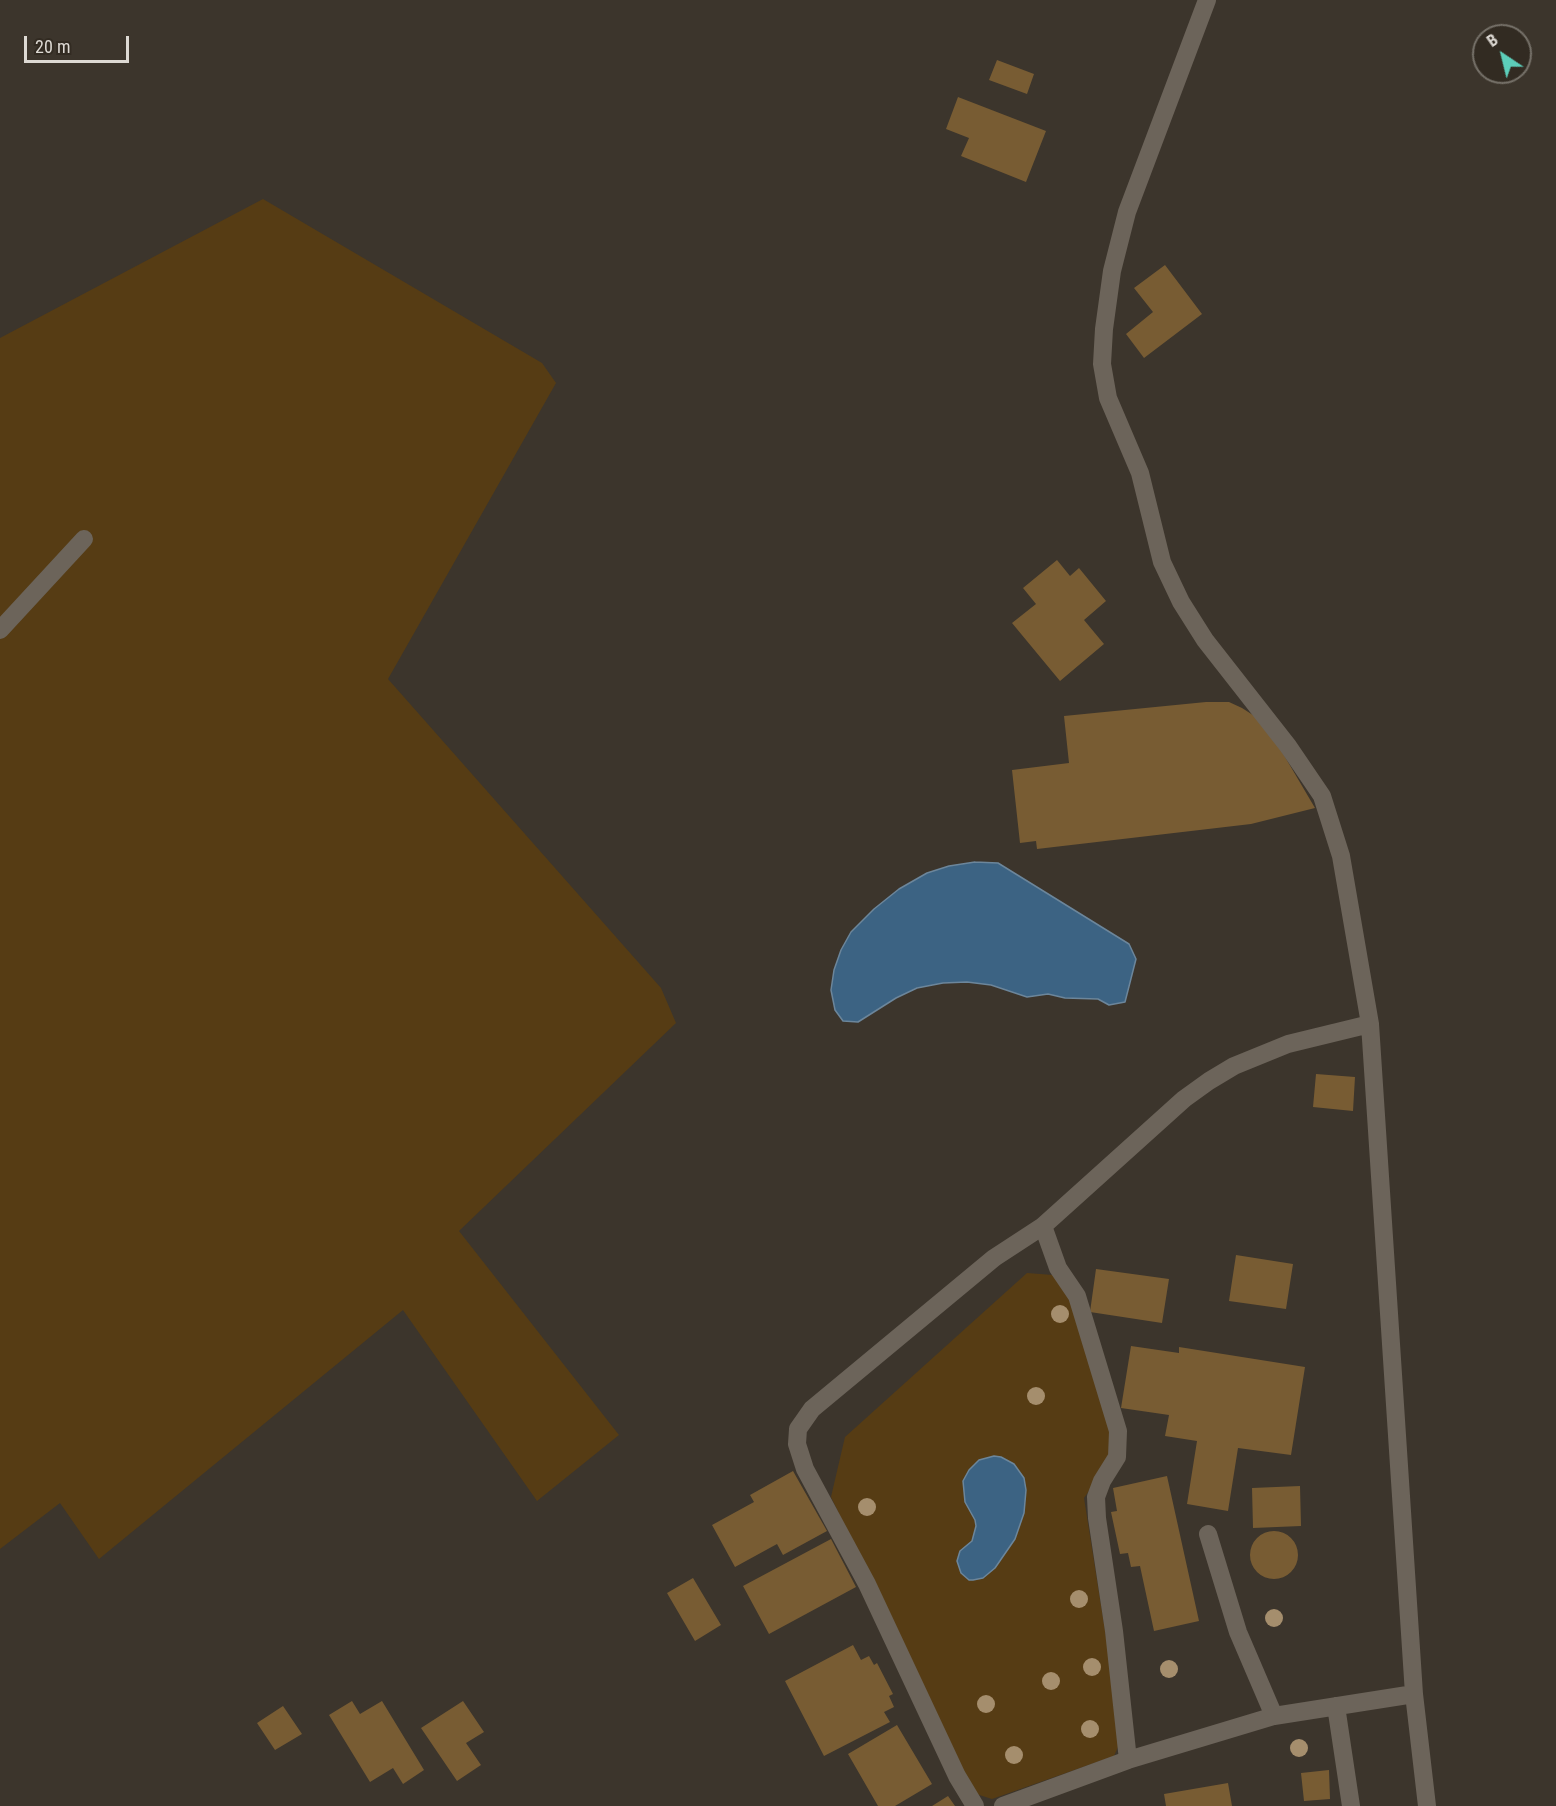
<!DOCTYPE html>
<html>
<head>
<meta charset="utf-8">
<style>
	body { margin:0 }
	#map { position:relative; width:1556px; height:1806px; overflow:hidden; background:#3c352c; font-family:"Roboto Condensed",sans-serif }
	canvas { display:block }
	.north { position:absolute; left:1472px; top:24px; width:60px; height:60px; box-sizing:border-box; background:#322b22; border:2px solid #767169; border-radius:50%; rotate:325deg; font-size:16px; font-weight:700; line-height:24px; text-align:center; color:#ddd9d3 }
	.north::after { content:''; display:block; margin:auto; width:21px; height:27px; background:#5cceba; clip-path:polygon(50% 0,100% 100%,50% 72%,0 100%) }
	.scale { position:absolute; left:24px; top:36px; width:105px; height:27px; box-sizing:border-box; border:3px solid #ddd9d3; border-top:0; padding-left:8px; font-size:18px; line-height:21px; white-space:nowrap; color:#ddd9d3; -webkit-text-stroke:4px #322b22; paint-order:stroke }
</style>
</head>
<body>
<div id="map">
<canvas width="1556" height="1806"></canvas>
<div class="north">B</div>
<div class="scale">20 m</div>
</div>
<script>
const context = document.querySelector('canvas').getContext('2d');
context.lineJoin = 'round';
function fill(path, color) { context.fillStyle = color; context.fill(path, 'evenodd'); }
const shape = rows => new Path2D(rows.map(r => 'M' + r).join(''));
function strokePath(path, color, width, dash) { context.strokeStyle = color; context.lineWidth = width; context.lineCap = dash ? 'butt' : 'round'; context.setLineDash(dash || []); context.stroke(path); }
const green = shape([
	[263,199,542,363,556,383,388,679,661,988,676,1023,459,1231,619,1435,537,1501,403,1310,99,1559,60,1503,0,1549,0,338],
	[1027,1273,1053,1275,1072,1299,1113,1434,1109,1462,1084,1498,1122,1738,1114,1756,992,1799,973,1793,831,1497,845,1437]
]);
const water = shape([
	[975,862,998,863,1129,944,1136,959,1125,1002,1109,1005,1098,999,1065,998,1048,994,1027,997,991,985,967,982,943,983,917,988,896,998,858,1022,843,1021,835,1010,831,990,834,970,841,950,851,932,874,909,899,889,927,873,949,866,975,862],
	[994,1456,1001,1457,1014,1464,1024,1478,1026,1490,1024,1513,1015,1539,995,1568,983,1578,973,1580,969,1580,961,1573,957,1561,960,1551,972,1541,976,1526,975,1520,965,1502,963,1481,969,1470,979,1460,994,1456]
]);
const building = shape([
	[997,60,1034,74,1027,94,989,80],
	[958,97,1046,131,1026,182,961,156,969,138,946,129],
	[1165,265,1202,314,1144,358,1126,334,1153,312,1134,288],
	[1057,560,1070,576,1079,568,1106,601,1084,620,1104,644,1060,681,1012,623,1036,604,1023,588],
	[1206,702,1229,702,1242,708,1256,717,1268,728,1315,808,1251,824,1037,849,1036,841,1020,843,1012,770,1069,763,1064,716],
	[1316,1074,1355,1077,1353,1111,1313,1107],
	[1236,1255,1293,1264,1286,1309,1229,1301],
	[1096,1269,1169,1279,1162,1323,1090,1312],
	[1131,1346,1179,1353,1179,1347,1305,1367,1291,1455,1238,1448,1228,1511,1187,1504,1197,1441,1165,1436,1169,1415,1121,1408],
	[793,1471,827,1531,783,1555,777,1544,735,1567,712,1525,754,1502,750,1495],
	[1167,1476,1199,1621,1154,1631,1140,1566,1131,1567,1128,1553,1120,1554,1111,1512,1117,1511,1113,1488],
	[1300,1486,1301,1526,1253,1528,1252,1488],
	'1250 1555a24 24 0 1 1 48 0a24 24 0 1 1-48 0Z',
	[831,1539,856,1587,769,1634,743,1586],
	[693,1578,721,1625,695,1641,667,1593],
	[853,1645,861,1660,869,1656,874,1665,877,1663,893,1694,889,1696,894,1707,884,1712,890,1722,824,1756,785,1681],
	[352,1701,360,1714,382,1701,424,1770,403,1784,393,1768,370,1782,329,1715],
	[463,1701,484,1732,466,1743,481,1765,457,1781,421,1728],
	[283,1706,302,1734,275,1750,257,1723],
	[897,1725,932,1784,895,1806,878,1806,848,1754],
	[1329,1770,1330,1799,1304,1801,1301,1773],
	[1228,1783,1232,1806,1166,1806,1164,1794],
	[948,1796,955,1806,932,1806]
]);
const street = shape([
	[1207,0,1127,212,1112,271,1104,329,1102,364,1108,398,1140,473,1162,562,1181,602,1205,640,1288,746,1322,796,1341,856,1370,1024,1414,1694,1427,1806],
	[0,630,84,539],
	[1043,1226,1058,1268,1077,1296,1118,1431,1117,1457,1102,1481,1096,1497,1097,1518,1114,1631,1128,1760],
	[1208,1534,1238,1632,1274,1716],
	[1336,1706,1351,1806],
	[975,1806,957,1776,867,1584,805,1469,797,1444,798,1429,812,1409,994,1258,1043,1226,1184,1099,1209,1081,1234,1066,1288,1044,1370,1024],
	[1003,1806,1128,1760,1274,1716,1414,1694]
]);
const trees = [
	[1060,1314],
	[1036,1396],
	[867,1507],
	[1079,1599],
	[1274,1618],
	[1092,1667],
	[1169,1669],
	[1051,1681],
	[986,1704],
	[1090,1729],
	[1299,1748],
	[1014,1755]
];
fill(green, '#563c14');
fill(water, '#3c6383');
strokePath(water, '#6c869b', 1.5);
fill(building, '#785c33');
strokePath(street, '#6c645a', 18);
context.fillStyle = '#a58e6d';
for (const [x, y] of trees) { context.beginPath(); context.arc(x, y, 9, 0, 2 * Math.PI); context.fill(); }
</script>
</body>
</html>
